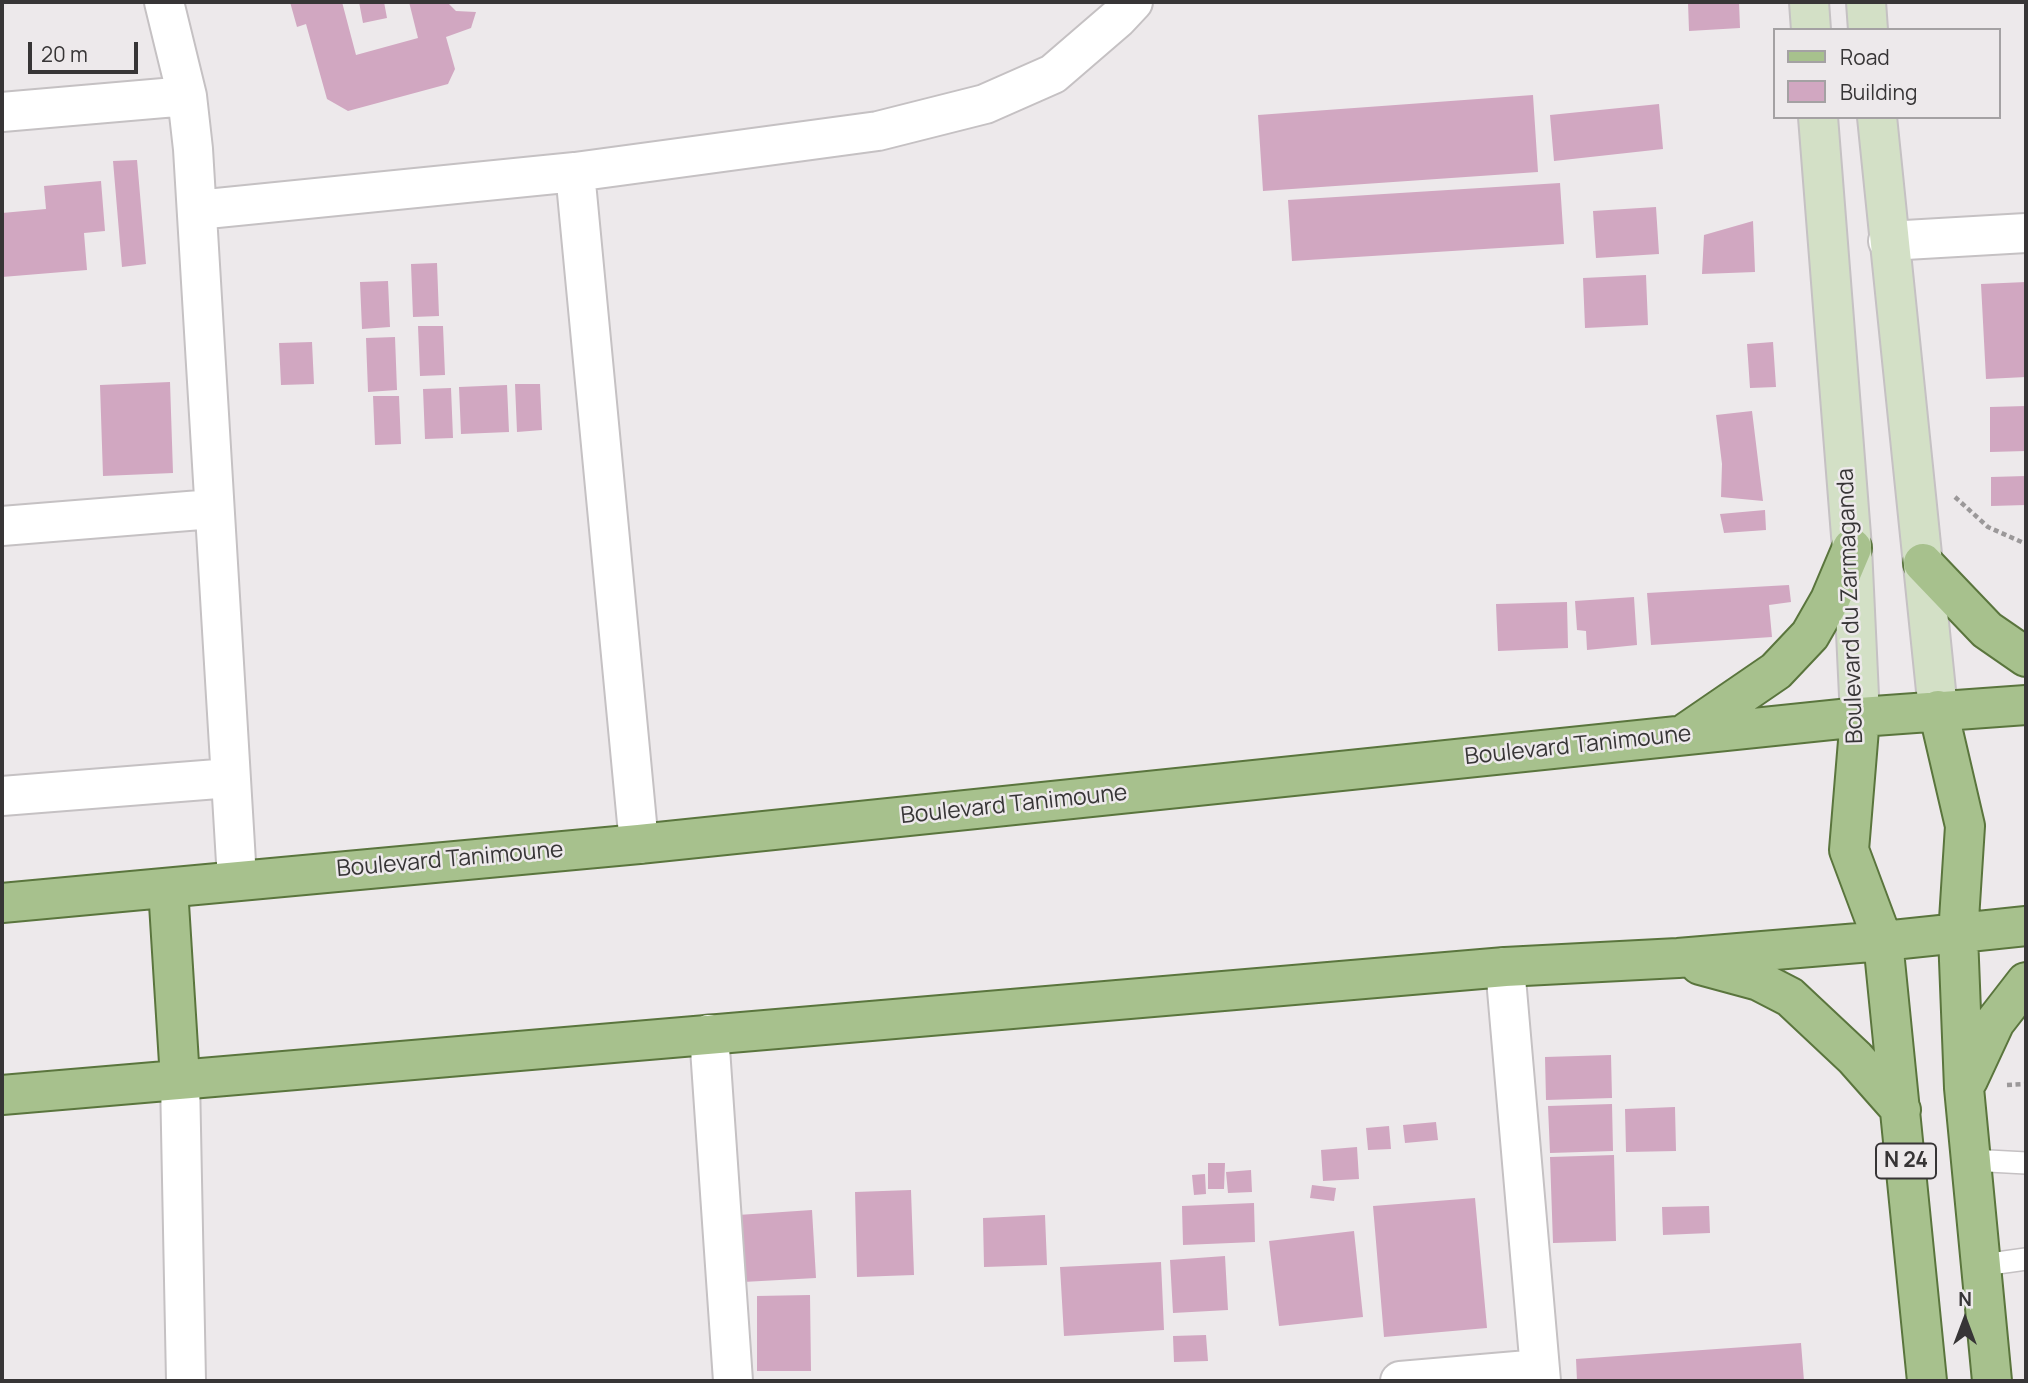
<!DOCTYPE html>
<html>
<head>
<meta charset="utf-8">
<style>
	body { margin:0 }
	#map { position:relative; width:2028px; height:1383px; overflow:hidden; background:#ede9eb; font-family:Manrope,sans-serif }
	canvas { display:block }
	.frame { position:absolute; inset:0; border:4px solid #373536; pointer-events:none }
	.legend { position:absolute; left:1773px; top:28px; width:228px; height:91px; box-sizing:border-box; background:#ede9eb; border:2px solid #a4a1a3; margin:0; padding:9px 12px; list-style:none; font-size:21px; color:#373536 }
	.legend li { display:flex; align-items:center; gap:14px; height:35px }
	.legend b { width:35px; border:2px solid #a4a1a3 }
	.north { position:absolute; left:1930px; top:1285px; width:70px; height:70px; -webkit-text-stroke:5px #ede9eb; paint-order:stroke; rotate:0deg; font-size:19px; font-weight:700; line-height:28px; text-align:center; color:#373536 }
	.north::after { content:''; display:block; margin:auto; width:24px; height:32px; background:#373536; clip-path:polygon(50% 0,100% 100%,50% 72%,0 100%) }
	.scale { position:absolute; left:28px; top:42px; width:110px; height:32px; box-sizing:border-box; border:4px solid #373536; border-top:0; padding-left:9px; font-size:21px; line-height:24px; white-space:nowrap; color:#373536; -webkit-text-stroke:5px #ede9eb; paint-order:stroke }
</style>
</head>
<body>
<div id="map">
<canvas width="2028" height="1383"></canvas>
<div class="frame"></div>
<ul class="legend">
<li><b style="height:9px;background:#a7c18d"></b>Road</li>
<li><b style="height:19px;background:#d1a7c1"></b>Building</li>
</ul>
<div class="north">N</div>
<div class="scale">20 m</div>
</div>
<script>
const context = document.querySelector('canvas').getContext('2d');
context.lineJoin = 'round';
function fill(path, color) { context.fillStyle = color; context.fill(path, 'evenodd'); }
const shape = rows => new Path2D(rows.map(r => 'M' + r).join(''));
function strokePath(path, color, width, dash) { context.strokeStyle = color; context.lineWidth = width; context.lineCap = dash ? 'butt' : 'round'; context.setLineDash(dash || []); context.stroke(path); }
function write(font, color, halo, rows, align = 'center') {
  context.font = font + ' Manrope,sans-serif'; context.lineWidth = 5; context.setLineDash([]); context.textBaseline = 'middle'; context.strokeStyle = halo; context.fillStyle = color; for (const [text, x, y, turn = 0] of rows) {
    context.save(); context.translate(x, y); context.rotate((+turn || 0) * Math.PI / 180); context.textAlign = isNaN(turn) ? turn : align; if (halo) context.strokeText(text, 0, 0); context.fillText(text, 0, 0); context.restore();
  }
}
const building = shape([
	[290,2,342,2,356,55,418,38,409,2,447,2,456,11,476,12,471,28,446,37,455,69,448,84,348,111,327,99,306,24,297,27],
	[359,2,384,2,387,18,363,23],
	[1688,2,1739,2,1740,28,1689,31],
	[1533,95,1538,172,1263,191,1258,115],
	[1659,104,1663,149,1554,161,1550,115],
	[137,160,146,264,122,267,113,161],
	[101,181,105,231,84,233,87,270,2,277,2,213,46,209,44,186],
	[1560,183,1564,244,1292,261,1288,200],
	[1656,207,1659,254,1596,258,1593,211],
	[1753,221,1755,272,1702,274,1704,235],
	[437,263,439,316,413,317,411,264],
	[1646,275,1648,325,1585,328,1583,278],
	[388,281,390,327,362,329,360,282],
	[2026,282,2026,377,1986,379,1981,284],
	[418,326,443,326,445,375,420,376],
	[395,337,397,390,368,392,366,338],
	[312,342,314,384,281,385,279,343],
	[1773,342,1776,387,1750,388,1747,344],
	[170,382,173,473,103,476,100,385],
	[515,384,540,384,542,430,517,432],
	[507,385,509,432,461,434,459,387],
	[451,388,453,438,425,439,423,389],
	[373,396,399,396,401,444,375,445],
	[2026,406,2026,451,1990,452,1990,407],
	[1752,411,1763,501,1721,497,1722,464,1716,415],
	[2026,476,2026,505,1991,506,1991,477],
	[1765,510,1766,530,1724,533,1720,514],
	[1789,585,1791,602,1769,605,1772,637,1651,645,1647,593],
	[1634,597,1637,645,1587,650,1586,631,1577,630,1575,601],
	[1567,602,1568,648,1498,651,1496,604],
	[1611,1055,1612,1098,1546,1100,1545,1057],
	[1612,1104,1613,1151,1550,1153,1548,1106],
	[1675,1107,1676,1151,1626,1152,1625,1109],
	[1436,1122,1438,1140,1405,1143,1403,1125],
	[1389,1126,1391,1149,1368,1150,1366,1128],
	[1357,1147,1359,1179,1323,1181,1321,1150],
	[1614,1155,1616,1241,1553,1243,1550,1157],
	[1208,1163,1225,1163,1224,1189,1208,1189],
	[1251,1170,1252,1192,1228,1193,1226,1172],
	[1205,1174,1206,1194,1194,1195,1192,1175],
	[1312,1185,1336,1188,1334,1201,1310,1198],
	[911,1190,914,1275,857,1277,855,1192],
	[1475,1198,1487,1328,1384,1337,1373,1206],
	[1254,1203,1255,1242,1183,1245,1182,1206],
	[1709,1206,1710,1233,1663,1235,1662,1207],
	[812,1210,816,1278,743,1282,738,1215],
	[1045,1215,1047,1265,984,1267,983,1218],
	[1354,1231,1363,1317,1279,1326,1269,1241],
	[1225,1256,1228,1310,1173,1313,1170,1260],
	[1161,1262,1164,1330,1064,1336,1060,1267],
	[810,1295,811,1371,757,1371,757,1296],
	[1206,1335,1208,1361,1174,1362,1173,1336],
	[1801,1343,1804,1381,1577,1381,1576,1359]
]);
const path = shape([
	[1955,497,1988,527,2026,544],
	[2007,1085,2026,1084]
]);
const lane = shape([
	[1970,1160,2026,1163],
	[1983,1265,2026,1259]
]);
const street = shape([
	[164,2,187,96,193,149,237,879],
	[2,112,187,96],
	[575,172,639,844],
	[197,210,575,172,878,131,985,104,1053,74,1118,18,1133,2],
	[1888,241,2026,233],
	[2,526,213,509],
	[2,796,230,778],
	[1505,967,1541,1381],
	[709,1034,733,1381],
	[180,1079,186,1381],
	[1400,1381,1540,1369]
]);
const secondary = shape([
	[1809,2,1811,30],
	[1866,2,1868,30],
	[1818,117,1852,548,1860,717],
	[1877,117,1938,710]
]);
const primary = shape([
	[1923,563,1987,630,2026,657],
	[1938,710,1965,826,1958,935,1964,1088,1992,1381],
	[1860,717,1849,850,1883,941,1927,1381],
	[1687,732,1776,671,1810,635,1830,600,1852,548],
	[168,888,180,1079],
	[2,903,639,844,1860,717,2026,705],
	[1700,965,1759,981,1790,997,1855,1058,1901,1110],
	[1968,1080,1995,1022,2026,982],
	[2,1095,1505,967,1678,958,1883,941,2026,926]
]);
const shields = [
	[1906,1161,60]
];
const shieldNames = [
	["N 24",1906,1161]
];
const streetNames = [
	["Boulevard du Zarmaganda",1851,606,-92],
	["Boulevard Tanimoune",1578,746,-6],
	["Boulevard Tanimoune",1014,805,-6],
	["Boulevard Tanimoune",450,860,-5]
];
fill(building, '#d1a7c1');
strokePath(lane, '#c5c1c3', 24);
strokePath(street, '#c5c1c3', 42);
strokePath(secondary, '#c5c1c3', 42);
strokePath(primary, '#5a753d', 42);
strokePath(path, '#9b9899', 4.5, [5, 3.5]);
strokePath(lane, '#fff', 21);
strokePath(street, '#fff', 38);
strokePath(secondary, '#d3e0c6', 38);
strokePath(primary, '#a7c18d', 38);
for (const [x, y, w] of shields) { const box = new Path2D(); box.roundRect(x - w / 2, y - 17.5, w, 35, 5); context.fillStyle = '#ede9eb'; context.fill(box); strokePath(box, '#373536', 2); }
write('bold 21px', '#373536', null, shieldNames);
write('23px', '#373536', '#ede9eb', streetNames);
</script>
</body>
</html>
